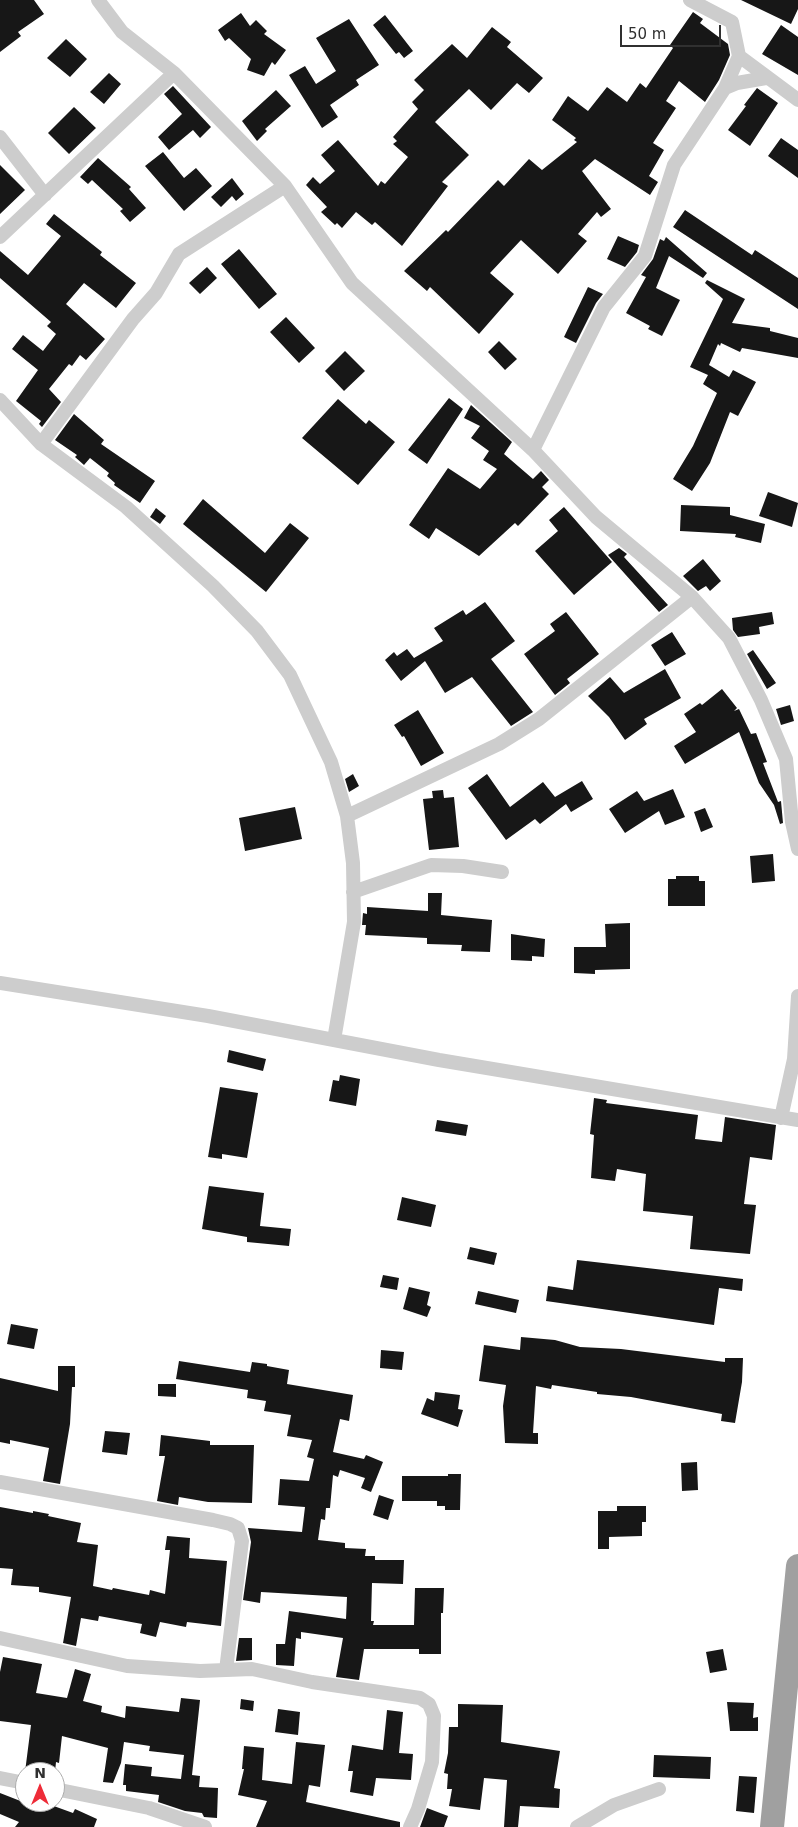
<!DOCTYPE html>
<html>
<head>
<meta charset="utf-8">
<style>
	body { margin:0 }
	#map { position:relative; width:798px; height:1827px; overflow:hidden; background:#fff; font-family:"DejaVu Sans",sans-serif }
	canvas { display:block }
	.north { position:absolute; left:15px; top:1762px; width:50px; height:50px; box-sizing:border-box; background:#fff; border:1px solid #acacac; border-radius:50%; rotate:0deg; font-size:14px; font-weight:700; line-height:20px; text-align:center; color:#303030 }
	.north::after { content:''; display:block; margin:auto; width:18px; height:22px; background:#ee2c38; clip-path:polygon(50% 0,100% 100%,50% 72%,0 100%) }
	.scale { position:absolute; left:620px; top:25px; width:101px; height:22px; box-sizing:border-box; border:2px solid #303030; border-top:0; padding-left:6px; font-size:15px; line-height:18px; white-space:nowrap; color:#303030; -webkit-text-stroke:4px #fff; paint-order:stroke }
</style>
</head>
<body>
<div id="map">
<canvas width="798" height="1827"></canvas>
<div class="north">N</div>
<div class="scale">50 m</div>
</div>
<script>
const context = document.querySelector('canvas').getContext('2d');
context.lineJoin = 'round';
function fill(path, color) { context.fillStyle = color; context.fill(path, 'evenodd'); }
const shape = rows => new Path2D(rows.map(r => 'M' + r).join(''));
function strokePath(path, color, width, dash) { context.strokeStyle = color; context.lineWidth = width; context.lineCap = dash ? 'butt' : 'round'; context.setLineDash(dash || []); context.stroke(path); }
const building = shape([
	[0,0,34,0,44,14,18,32,21,36,0,52],
	[741,0,798,0,798,9,791,24],
	[693,12,703,19,700,23,728,44,730,55,719,80,705,102,679,81,666,101,676,108,653,143,664,150,649,176,658,182,650,195,595,159,582,171,611,209,601,217,597,212,578,234,587,241,558,274,521,240,490,273,514,294,479,334,430,287,427,291,404,271,446,230,448,232,498,180,504,186,529,159,542,170,577,142,574,140,576,138,552,120,568,96,588,111,607,87,627,102,640,83,646,88,673,48,670,45],
	[241,13,250,26,256,20,267,31,264,34,286,50,275,65,272,62,264,76,247,70,251,59,229,38,225,41,218,30],
	[385,15,413,51,404,58,399,52,396,54,373,25],
	[349,19,379,65,356,80,359,85,330,105,338,117,322,128,289,75,305,66,316,84,336,71,316,38],
	[781,25,798,37,798,75,762,54],
	[492,27,511,42,507,47,543,78,529,93,517,83,491,110,469,89,435,122,469,155,442,182,448,186,402,246,375,222,372,225,356,212,342,228,337,223,335,225,321,212,327,207,306,185,313,177,320,184,335,171,321,155,338,140,378,186,381,181,385,184,408,157,393,144,397,141,393,137,418,109,412,102,424,90,414,80,452,44,467,58],
	[66,39,87,59,70,77,47,58],
	[109,73,121,84,104,104,90,92],
	[173,86,211,127,200,138,193,130,169,150,158,137,182,114,164,94],
	[757,88,778,103,750,146,728,130,746,106,744,105],
	[276,90,291,106,265,129,267,131,257,141,242,121],
	[74,107,96,128,69,154,48,133],
	[781,138,798,150,798,178,768,156],
	[163,152,184,178,196,168,212,186,184,211,145,166],
	[98,158,131,187,129,189,146,208,130,222,120,211,123,209,92,180,88,184,80,177],
	[0,165,25,190,0,214],
	[232,178,244,194,236,201,232,196,221,207,211,197],
	[685,210,752,255,755,250,798,278,798,309,673,227],
	[54,214,102,252,100,255,136,283,116,308,84,283,66,304,105,339,86,360,80,355,72,366,69,364,49,389,61,402,42,427,39,424,41,421,16,401,38,370,12,349,23,335,43,351,56,334,47,326,51,322,0,278,0,251,28,275,61,236,46,224],
	[618,236,639,245,637,252,625,267,607,259],
	[666,237,707,273,703,278,669,256,656,288,680,300,662,336,648,329,650,326,626,313,646,277,641,275,653,259,660,239,664,241],
	[239,249,277,294,259,309,221,264],
	[207,267,217,278,200,294,189,283],
	[707,280,745,299,732,323,770,328,770,331,798,338,798,358,742,348,740,352,721,343,720,346,718,344,709,365,729,377,733,370,756,382,738,416,730,412,710,463,692,491,673,479,693,446,717,393,703,384,708,375,690,367,723,299,705,283],
	[588,287,603,294,596,303,576,343,564,337],
	[286,317,315,348,299,363,270,332],
	[499,341,517,359,505,370,488,352],
	[345,351,365,371,344,391,325,371],
	[449,398,463,409,427,464,408,450],
	[338,399,366,424,369,420,395,442,358,485,302,438],
	[471,405,512,442,504,454,533,479,541,471,549,480,542,487,549,494,518,526,515,523,479,556,436,528,429,539,409,525,448,468,480,489,497,469,483,460,489,451,471,438,480,426,464,418],
	[74,414,104,440,101,444,155,481,140,503,114,485,115,483,107,476,109,473,90,458,84,465,75,457,77,455,55,440],
	[768,492,798,503,792,527,759,516],
	[203,499,265,553,290,523,309,538,266,592,183,524],
	[681,505,730,507,730,515,765,524,761,543,735,537,736,534,680,531],
	[564,507,612,562,574,595,535,551,558,531,549,520],
	[156,508,166,516,160,524,150,517],
	[619,548,627,554,624,557,668,605,659,612,608,555],
	[703,559,721,581,710,591,706,586,698,591,683,576],
	[485,602,515,641,491,659,533,712,511,726,472,677,445,693,425,661,401,681,385,660,394,652,397,656,407,649,414,658,443,641,434,628,463,610,466,615],
	[566,612,599,654,567,679,570,683,555,695,524,654,555,631,550,624],
	[772,612,774,624,759,627,760,634,738,637,733,630,732,618],
	[672,632,686,654,665,666,651,645],
	[753,650,776,683,767,689,747,654],
	[665,669,681,698,644,719,647,724,625,740,609,717,588,696,610,677,624,693],
	[722,689,737,708,734,711,739,709,751,734,756,733,767,762,763,763,778,802,781,801,783,823,780,824,774,805,759,783,739,732,685,764,674,746,696,732,684,714,700,703,702,705],
	[790,705,794,721,781,725,776,709],
	[418,710,444,753,421,766,404,736,402,737,394,725],
	[353,774,359,786,349,792,345,779],
	[487,774,510,807,543,782,555,797,582,781,593,799,571,812,566,804,540,824,535,819,506,840,468,788],
	[673,789,685,817,665,825,659,811,625,833,609,809,637,791,644,801],
	[443,790,444,798,454,797,459,847,429,850,423,799,433,798,432,791],
	[295,807,302,839,245,851,239,818],
	[705,808,713,827,701,832,694,812],
	[773,854,775,881,752,883,750,856],
	[676,876,699,876,699,881,705,881,705,906,668,906,668,879,676,879],
	[428,893,442,893,441,915,492,920,490,952,461,951,462,945,427,944,427,938,365,935,366,925,362,925,363,913,367,914,367,907,428,911],
	[630,923,630,969,595,970,595,974,574,973,574,947,606,947,605,924],
	[511,934,545,939,544,957,532,956,532,961,511,960],
	[229,1050,266,1059,263,1071,227,1062],
	[340,1075,360,1079,356,1106,329,1101,333,1080,339,1081],
	[220,1087,258,1093,247,1158,222,1154,222,1159,208,1157],
	[594,1098,607,1100,606,1103,698,1115,695,1139,722,1142,725,1117,776,1125,772,1160,750,1157,744,1204,756,1205,750,1254,690,1249,693,1216,643,1211,646,1174,617,1169,615,1181,591,1178,594,1135,590,1134],
	[437,1120,468,1125,466,1136,435,1131],
	[209,1186,264,1193,260,1226,291,1229,289,1246,247,1242,247,1237,202,1229],
	[402,1197,436,1205,431,1227,397,1220],
	[470,1247,497,1253,494,1265,467,1259],
	[577,1260,743,1279,742,1291,719,1288,714,1325,546,1301,548,1286,573,1290],
	[383,1275,399,1278,397,1290,380,1287],
	[409,1287,430,1292,427,1305,431,1307,427,1317,403,1309],
	[478,1291,519,1300,516,1313,475,1304],
	[11,1324,38,1329,34,1349,7,1344],
	[521,1337,555,1340,580,1347,621,1349,725,1362,725,1358,743,1358,742,1382,735,1423,721,1421,722,1414,631,1397,597,1394,597,1392,552,1385,551,1389,536,1386,533,1433,538,1433,538,1444,505,1443,503,1406,506,1385,479,1381,484,1345,520,1350],
	[381,1350,404,1352,402,1370,380,1368],
	[179,1361,250,1372,252,1362,267,1364,267,1366,289,1370,287,1384,353,1395,349,1421,340,1419,333,1452,364,1459,366,1455,383,1462,371,1492,361,1488,365,1478,340,1470,338,1477,333,1475,330,1508,326,1508,325,1520,321,1519,318,1540,345,1543,345,1548,366,1549,365,1556,375,1556,375,1560,404,1560,403,1584,372,1583,371,1621,374,1621,373,1625,414,1625,415,1588,444,1588,443,1613,441,1613,441,1654,419,1654,419,1649,364,1649,359,1680,336,1677,343,1638,301,1632,301,1639,296,1638,294,1666,276,1665,276,1644,285,1644,289,1611,346,1619,347,1597,261,1592,260,1603,243,1600,251,1542,248,1528,302,1532,305,1507,278,1505,280,1479,309,1481,314,1459,307,1457,312,1440,287,1436,291,1415,264,1411,266,1401,247,1398,248,1390,176,1379],
	[58,1366,75,1366,75,1387,72,1387,70,1424,60,1484,43,1481,49,1448,10,1440,10,1444,0,1442,0,1378,58,1391],
	[158,1384,176,1384,176,1397,158,1396],
	[435,1392,460,1395,458,1409,463,1410,458,1427,421,1414,427,1398,434,1401],
	[105,1431,130,1433,127,1455,102,1452],
	[161,1435,210,1441,210,1445,254,1445,252,1503,208,1502,179,1497,178,1505,157,1501,165,1456,159,1456],
	[697,1462,698,1490,682,1491,681,1463],
	[448,1474,461,1474,460,1510,445,1510,445,1506,437,1506,437,1501,402,1501,402,1476,448,1476],
	[379,1495,394,1500,388,1520,373,1515],
	[617,1506,646,1506,646,1522,642,1522,642,1536,609,1537,609,1549,598,1549,598,1511,617,1511],
	[0,1507,33,1513,33,1511,49,1514,48,1516,81,1523,77,1542,98,1545,93,1586,112,1590,113,1588,149,1595,150,1590,165,1594,170,1550,165,1550,167,1536,190,1538,189,1558,227,1561,221,1626,187,1622,186,1627,160,1622,156,1637,140,1633,142,1624,99,1616,98,1621,81,1618,76,1646,63,1643,71,1597,39,1592,39,1587,11,1585,13,1569,0,1568],
	[239,1638,252,1638,252,1660,236,1661],
	[723,1649,727,1670,710,1673,706,1652],
	[3,1657,42,1664,36,1693,67,1698,75,1669,91,1674,83,1701,102,1706,101,1712,125,1718,126,1706,179,1712,181,1698,200,1700,192,1775,200,1776,199,1787,218,1788,217,1818,204,1817,202,1813,185,1811,158,1802,159,1795,126,1791,126,1785,123,1785,125,1764,152,1767,151,1776,181,1779,184,1755,149,1751,150,1746,124,1742,121,1763,113,1783,103,1782,108,1748,62,1736,59,1763,56,1762,55,1772,25,1772,31,1725,0,1721,0,1672],
	[241,1699,254,1701,253,1711,240,1709],
	[727,1702,754,1703,753,1718,758,1717,758,1731,730,1731],
	[458,1704,503,1705,501,1742,560,1751,554,1788,560,1789,559,1808,520,1806,518,1827,504,1827,507,1780,484,1778,480,1810,449,1806,452,1789,447,1789,448,1774,444,1773,448,1753,449,1727,458,1727],
	[278,1709,300,1712,298,1735,275,1732],
	[387,1710,403,1712,399,1753,413,1754,411,1780,376,1778,373,1796,350,1792,353,1771,348,1771,352,1745,383,1750],
	[296,1742,325,1745,320,1787,309,1785,306,1802,400,1822,400,1827,256,1827,267,1801,238,1795,244,1769,242,1769,244,1746,264,1748,262,1780,292,1784],
	[654,1755,711,1757,710,1779,653,1777],
	[739,1776,757,1777,754,1813,736,1811],
	[0,1793,23,1802,51,1802,51,1805,73,1813,75,1809,97,1819,94,1827,15,1827,19,1822,0,1814],
	[427,1808,448,1816,444,1827,420,1827]
]);
const minor = shape([
	[98,0,122,32,174,73,285,186,352,283,533,450,596,517,692,597,729,638,761,700,786,759,792,822,798,849],
	[690,0,732,22,739,56,798,100],
	[725,88,737,83,766,78],
	[0,137,45,195],
	[0,237,174,73],
	[0,400,41,444,126,507,213,586,257,631,290,675,331,762,347,816,353,863,354,922,334,1040],
	[41,444,133,319,156,293,179,254,285,186],
	[533,450,604,307,645,256,674,165,725,88,739,56],
	[347,816,499,744,539,719,692,597],
	[353,892,431,865,463,866,502,872],
	[0,983,208,1016,439,1060,798,1120],
	[781,1118,794,1059,798,996],
	[0,1482,213,1520,230,1524,238,1528,242,1541,226,1670],
	[0,1638,127,1666,200,1671,252,1669,312,1682,420,1698,429,1704,434,1716,432,1762,418,1809,410,1827],
	[0,1778,25,1783],
	[55,1789,149,1808,205,1827],
	[577,1827,614,1805,659,1789]
]);
const trunk = shape([
	[772,1827,798,1566]
]);
fill(building, '#171717');
strokePath(minor, '#cdcdcd', 14);
strokePath(trunk, '#a0a0a0', 24);
</script>
</body>
</html>
